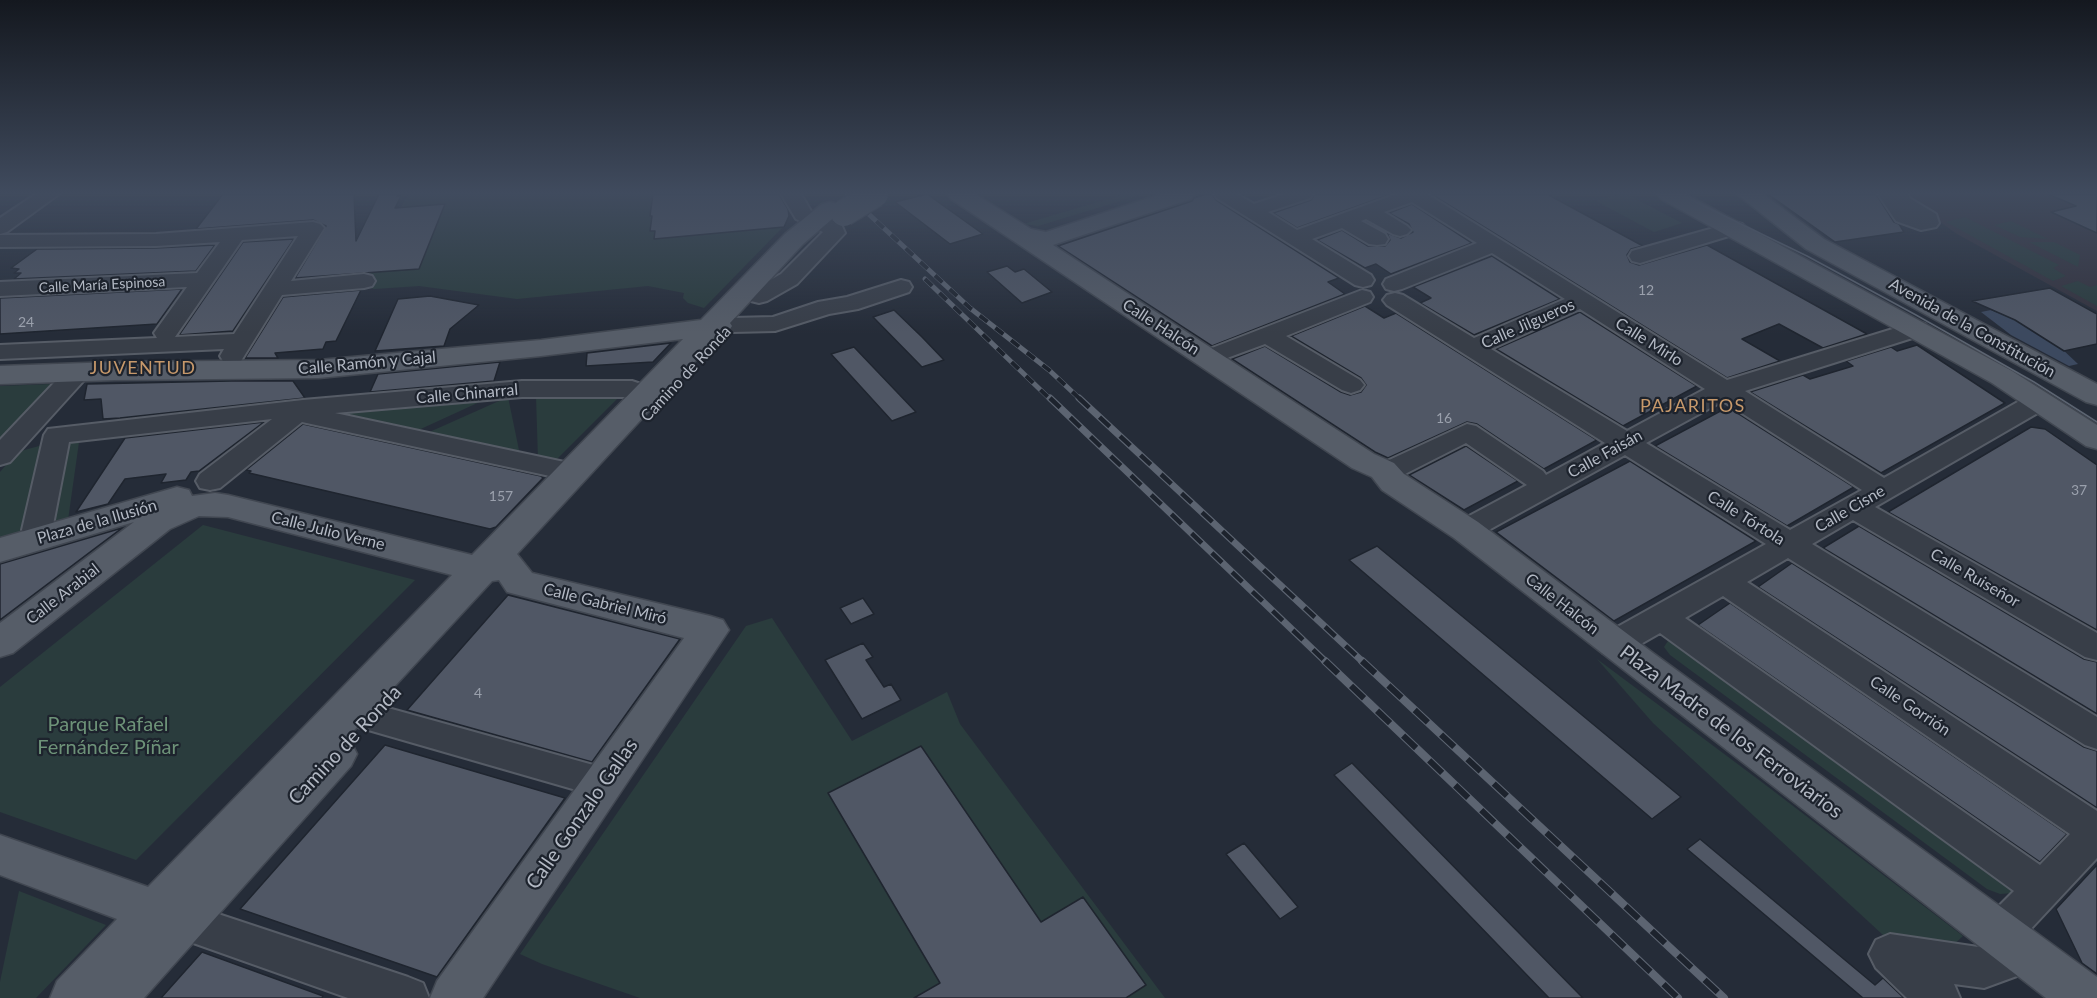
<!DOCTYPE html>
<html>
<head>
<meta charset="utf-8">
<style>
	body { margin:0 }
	canvas { display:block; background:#252c38 }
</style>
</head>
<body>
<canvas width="2097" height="998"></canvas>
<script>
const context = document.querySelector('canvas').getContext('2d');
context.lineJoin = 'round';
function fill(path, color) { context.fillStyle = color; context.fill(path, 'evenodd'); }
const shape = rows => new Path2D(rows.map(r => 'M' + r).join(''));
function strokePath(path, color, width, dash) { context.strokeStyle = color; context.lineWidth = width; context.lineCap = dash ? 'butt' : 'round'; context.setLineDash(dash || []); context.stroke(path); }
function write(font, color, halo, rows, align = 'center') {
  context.font = font + ' Lato,sans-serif'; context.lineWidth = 4.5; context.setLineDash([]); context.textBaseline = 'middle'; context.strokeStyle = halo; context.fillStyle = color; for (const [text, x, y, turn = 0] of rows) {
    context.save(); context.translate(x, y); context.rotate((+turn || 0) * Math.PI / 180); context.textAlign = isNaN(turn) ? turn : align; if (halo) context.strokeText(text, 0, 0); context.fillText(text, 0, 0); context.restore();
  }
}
const medical = shape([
	[1904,194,2097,194,2097,311,1957,234,1909,200]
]);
const green = shape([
	[408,194,782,194,789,216,781,229,704,308,688,303,683,298,684,293,648,286,517,299,419,286,374,289,362,285],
	[1117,194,1143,194,1038,226,1023,224,1119,196],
	[1621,194,1626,194,1682,223,1654,232,1596,201],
	[1965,217,2059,265,2053,268,2066,276,2053,281,1946,222],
	[2011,221,2048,239,2020,237,1994,225],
	[2029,242,2054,242,2080,255,2078,267],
	[2078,281,2090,287,2097,285,2097,306,2061,286],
	[53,384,36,403,0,442,0,386],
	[623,393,553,463,538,459,536,396],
	[508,397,520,455,425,434],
	[484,400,412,433,327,413],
	[80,435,68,520,0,538,0,472,17,452],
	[203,525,415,580,136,860,0,812,0,687],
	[772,618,852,741,947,692,960,724,1165,998,640,998,542,964,520,954,746,626],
	[1676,639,2014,881,2013,893,2000,894,1987,889,1670,655,1664,647,1668,641],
	[1597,659,1763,783,1963,936,1950,948,1906,936,1895,946,1653,723],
	[19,891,106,925,36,998,0,998,0,982]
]);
const water = shape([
	[1991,310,2015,320,2061,348,2078,364,2069,366,2011,335,1981,312]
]);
const building = shape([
	[223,194,354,194,356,241,379,194,399,194,397,196,401,196,395,208,445,204,419,269,295,278,326,226,313,220,196,229,223,194],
	[653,194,779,194,788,209,789,216,784,227,654,239,655,231,650,231,652,216,650,216,653,194],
	[927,194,983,234,950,244,895,202,927,194],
	[1206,194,1212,194,1216,200,1339,278,1328,282,1345,294,1212,346,1058,246,1192,201,1194,198,1206,194],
	[1315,194,1391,194,1297,228,1273,213,1311,200,1315,194],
	[1431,194,1547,194,1643,246,1631,249,1627,255,1630,262,1639,265,1707,245,1867,334,1823,348,1779,324,1742,339,1780,361,1727,378,1431,194],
	[1768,194,1876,194,1894,222,1899,224,1904,232,1835,242,1768,194],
	[2048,194,2097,194,2097,233,2051,212,2076,206,2048,194],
	[1412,204,1472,243,1391,274,1376,264,1365,268,1317,240,1342,230,1368,246,1385,246,1390,240,1387,233,1401,238,1413,232,1409,224,1389,213,1412,204],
	[294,239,233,331,179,335,243,242,294,239],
	[215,245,196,271,14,279,21,273,14,273,19,269,11,268,37,249,156,248,215,245],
	[1492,256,1560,299,1474,335,1420,303,1431,298,1413,287,1492,256],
	[1007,266,1015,272,1024,269,1052,292,1022,303,987,272,1007,266],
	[2050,288,2097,314,2097,344,2064,351,2015,320,1972,301,2050,288],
	[182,289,157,324,0,334,0,298,182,289],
	[361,290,336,341,326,342,323,349,275,353,278,358,245,358,283,297,361,290],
	[430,296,479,305,450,329,444,346,375,351,398,299,430,296],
	[1365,306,1384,318,1396,313,1597,440,1544,469,1477,424,1467,422,1388,458,1375,452,1232,359,1265,346,1341,392,1350,395,1361,392,1366,385,1361,378,1291,336,1365,306],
	[894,310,922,337,944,360,922,367,873,317,894,310],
	[1580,312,1697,386,1623,426,1496,349,1580,312],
	[671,343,653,362,586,366,587,353,671,343],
	[1917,345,2005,403,1881,473,1750,392,1803,375,1810,379,1853,366,1846,361,1891,347,1897,351,1917,345],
	[854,347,916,412,892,421,831,354,854,347],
	[500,362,494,381,370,392,378,374,500,362],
	[231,381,293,381,305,398,120,418,103,419,101,399,84,400,87,384,231,381],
	[1728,407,1854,487,1787,526,1655,446,1728,407],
	[264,422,199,471,191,472,186,480,161,483,166,474,125,479,108,504,76,512,125,438,264,422],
	[303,424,541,476,543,478,496,527,490,529,249,473,251,471,246,470,303,424],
	[2031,427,2045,429,2097,465,2097,630,1888,512,2031,427],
	[1466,446,1518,481,1464,510,1409,475,1466,446],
	[1630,461,1756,541,1614,621,1496,532,1630,461],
	[1859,526,2084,659,2097,662,2097,714,1823,548,1859,526],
	[122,528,106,540,0,620,0,564,122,528],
	[1377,546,1576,710,1681,797,1652,819,1349,560,1377,546],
	[1792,563,2084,747,2097,751,2097,808,1758,587,1792,563],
	[508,595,680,639,592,762,407,710,508,595],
	[863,598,874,614,851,624,840,608,863,598],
	[1730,603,2067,834,2040,862,1698,625,1730,603],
	[863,643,873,657,866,660,884,687,891,684,901,700,862,719,825,660,863,643],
	[385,745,565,798,437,977,240,909,385,745],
	[921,746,1041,922,1083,897,1146,985,1126,998,914,998,940,983,828,793,921,746],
	[1352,763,1583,998,1549,998,1334,775,1352,763],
	[1700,839,1875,985,1883,978,1904,998,1863,998,1687,849,1700,839],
	[1244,843,1298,907,1280,919,1226,854,1244,843],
	[2097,865,2097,974,2082,963,2056,909,2097,865],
	[202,952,323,996,322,998,161,998,202,952]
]);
const minor = shape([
	[36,194,59,194,7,232,0,234,0,218,36,194],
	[781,194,801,194,811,211,841,224,845,233,797,284,767,301,759,303,751,301,748,296,751,291,781,274,823,232,796,219,781,194],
	[1214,194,1237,194,1254,204,1284,194,1313,194,1310,198,1268,212,1297,230,1397,194,1427,194,1727,380,1909,324,1917,322,1925,324,1929,329,1925,334,1745,391,1884,478,2030,395,2039,393,2048,395,2052,401,2048,407,1875,507,2097,633,2097,660,2085,657,1853,520,1812,544,2097,717,2097,749,2085,745,1788,558,1747,582,2097,811,2097,858,2027,933,2033,935,2039,949,2033,963,2025,973,1984,988,1954,984,1960,998,1907,998,1876,968,1869,954,1876,940,1890,934,1985,948,1979,934,1985,920,2014,891,1660,633,1625,653,1614,656,1603,653,1598,644,1603,635,1766,544,1625,455,1476,537,1466,540,1456,537,1451,530,1456,523,1527,485,1466,443,1401,476,1383,479,1373,476,1369,470,1373,464,1387,461,1467,424,1476,426,1543,471,1546,475,1605,443,1387,305,1383,300,1387,295,1395,293,1403,295,1474,338,1565,299,1492,253,1402,289,1394,291,1386,289,1383,284,1386,279,1477,243,1412,202,1384,212,1407,226,1411,230,1407,234,1400,236,1393,234,1366,219,1361,221,1385,234,1388,239,1385,244,1377,245,1369,244,1342,228,1312,239,1371,275,1374,280,1371,285,1363,287,1355,285,1217,198,1214,194],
	[1580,309,1705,389,1627,431,1491,349,1580,309],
	[1723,401,1862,490,1790,530,1646,443,1723,401],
	[1723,596,2070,834,2040,865,1685,618,1723,596],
	[1878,194,1907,194,1911,199,1936,214,1939,223,1936,227,1921,230,1896,221,1878,194],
	[313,222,320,224,324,228,291,281,364,274,372,276,375,281,372,286,364,288,282,295,241,361,232,363,223,361,220,356,224,349,0,359,0,345,157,338,154,333,187,287,0,296,0,282,197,273,220,242,156,246,0,247,0,235,156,234,313,222],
	[298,236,234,334,175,337,242,240,298,236],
	[1735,222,1742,224,1746,228,1742,232,1640,263,1632,261,1629,256,1632,251,1735,222],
	[901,280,909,282,912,287,909,292,858,309,829,314,775,331,732,332,724,330,720,325,724,320,732,318,773,317,818,302,847,297,901,280],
	[1362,290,1370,292,1373,297,1370,302,1286,336,1360,380,1364,385,1360,390,1351,393,1342,390,1265,344,1208,365,1199,363,1196,358,1199,353,1362,290],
	[78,364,87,367,91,372,87,377,10,462,0,465,0,440,69,367,78,364],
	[522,381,632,381,641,384,645,389,641,394,632,397,522,397,335,413,569,463,573,469,569,475,559,478,302,422,220,488,210,490,200,488,196,481,200,474,272,419,69,442,52,530,47,537,37,540,27,537,22,530,44,435,48,429,303,400,522,381],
	[370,703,604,768,617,772,622,783,617,794,604,798,358,727,353,717,358,707,370,703],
	[182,902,408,977,423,983,429,998,348,998,168,934,162,921,168,908,182,902]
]);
const major = shape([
	[947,194,975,194,1031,229,1046,232,1161,194,1194,194,1191,199,1053,245,1374,454,1394,463,1404,474,1478,522,1653,653,2097,977,2097,998,2046,998,1454,538,1382,490,1372,477,1352,468,951,199,947,194],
	[1657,194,1686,194,2012,371,2097,425,2097,449,2086,446,1992,383,1661,199,1657,194],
	[1737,194,1763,194,1824,239,2097,384,2097,405,2086,402,1806,249,1737,194],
	[830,202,838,204,842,209,838,214,803,244,730,323,732,326,728,332,720,334,517,554,532,573,710,616,723,620,729,630,483,998,430,998,437,981,684,638,507,592,499,580,492,581,345,740,351,742,357,754,351,766,144,998,50,998,57,981,117,919,0,875,0,835,148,887,452,575,228,517,199,516,170,529,13,653,0,657,0,623,134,522,0,562,0,538,177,487,189,490,192,496,215,493,228,495,472,555,683,339,541,356,319,378,115,380,0,384,0,366,115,362,319,360,541,340,701,320,785,234,822,204,830,202]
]);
const tram = shape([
	[1679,194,1807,256,1916,315,2034,382,2097,422]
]);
const railFar2 = shape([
	[847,194,970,308,1049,370,1081,400],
	[925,279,1051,400]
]);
const railFar1 = shape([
	[1050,398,1326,662],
	[1079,398,1363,662]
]);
const rail = shape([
	[1325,661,1678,998],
	[1362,661,1724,998]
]);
const majorBridge = shape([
	[844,213,875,194]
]);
const farStreetnames = [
	["Calle María Espinosa",102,285,-3]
];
const numberNames = [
	["12",1646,290],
	["24",26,322],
	["16",1444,418],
	["37",2079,490],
	["157",501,496],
	["4",478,693]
];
const streetNames = [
	["Calle Jilgueros",1528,324,-24],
	["Calle Halcón",1161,327,33],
	["Avenida de la Constitución",1972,328,29],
	["Calle Mirlo",1649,342,32],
	["Calle Ramón y Cajal",367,363,-5],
	["Camino de Ronda",686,374,-47],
	["Calle Chinarral",467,394,-5],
	["Calle Faisán",1605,454,-29],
	["Calle Cisne",1850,509,-30],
	["Calle Tórtola",1746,518,32],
	["Plaza de la Ilusión",97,522,-16],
	["Calle Julio Verne",328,531,14],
	["Calle Ruiseñor",1975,578,30],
	["Calle Arabial",63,594,-38],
	["Calle Gabriel Miró",605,604,14],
	["Calle Halcón",1562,604,38],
	["Calle Gorrión",1910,706,34]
];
const neighbourhoodNames = [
	["JUVENTUD",143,368],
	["PAJARITOS",1693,406]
];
const nearParknames = [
	["Parque Rafael",108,725],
	["Fernández Píñar",108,748]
];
const nearStreetnames = [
	["Plaza Madre de los Ferroviarios",1731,732,37],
	["Camino de Ronda",345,745,-47],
	["Calle Gonzalo Gallas",582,814,-55]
];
fill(medical, '#34323d');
fill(green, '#2a3c3d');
fill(water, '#3c495f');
fill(building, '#505765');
strokePath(building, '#1f252f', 1.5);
strokePath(minor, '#565c66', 4);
strokePath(major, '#414751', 3);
fill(minor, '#383e48');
fill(major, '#565d68');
strokePath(tram, '#5c6471', 1.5);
strokePath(railFar2, '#5c6471', 5);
strokePath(railFar1, '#5c6471', 7);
strokePath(rail, '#5c6471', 8);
strokePath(railFar2, '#1d232d', 4, [10]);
strokePath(railFar1, '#1d232d', 4.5, [14]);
strokePath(rail, '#1d232d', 6, [18]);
strokePath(majorBridge, '#414751', 28, []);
strokePath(majorBridge, '#565d68', 26);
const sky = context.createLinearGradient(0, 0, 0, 333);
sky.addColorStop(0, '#14181f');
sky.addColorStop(0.58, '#404b5e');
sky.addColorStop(1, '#404b5e00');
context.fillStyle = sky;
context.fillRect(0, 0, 2097, 333);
write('14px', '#b3b9c4', '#1d232d', farStreetnames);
write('14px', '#9aa0ac', null, numberNames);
write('16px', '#b3b9c4', '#1d232d', streetNames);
context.letterSpacing = '1.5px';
write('18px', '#c7996b', '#1d232d', neighbourhoodNames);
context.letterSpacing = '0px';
write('20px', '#6d9278', '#1d232d', nearParknames);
write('20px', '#b3b9c4', '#1d232d', nearStreetnames);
</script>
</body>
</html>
